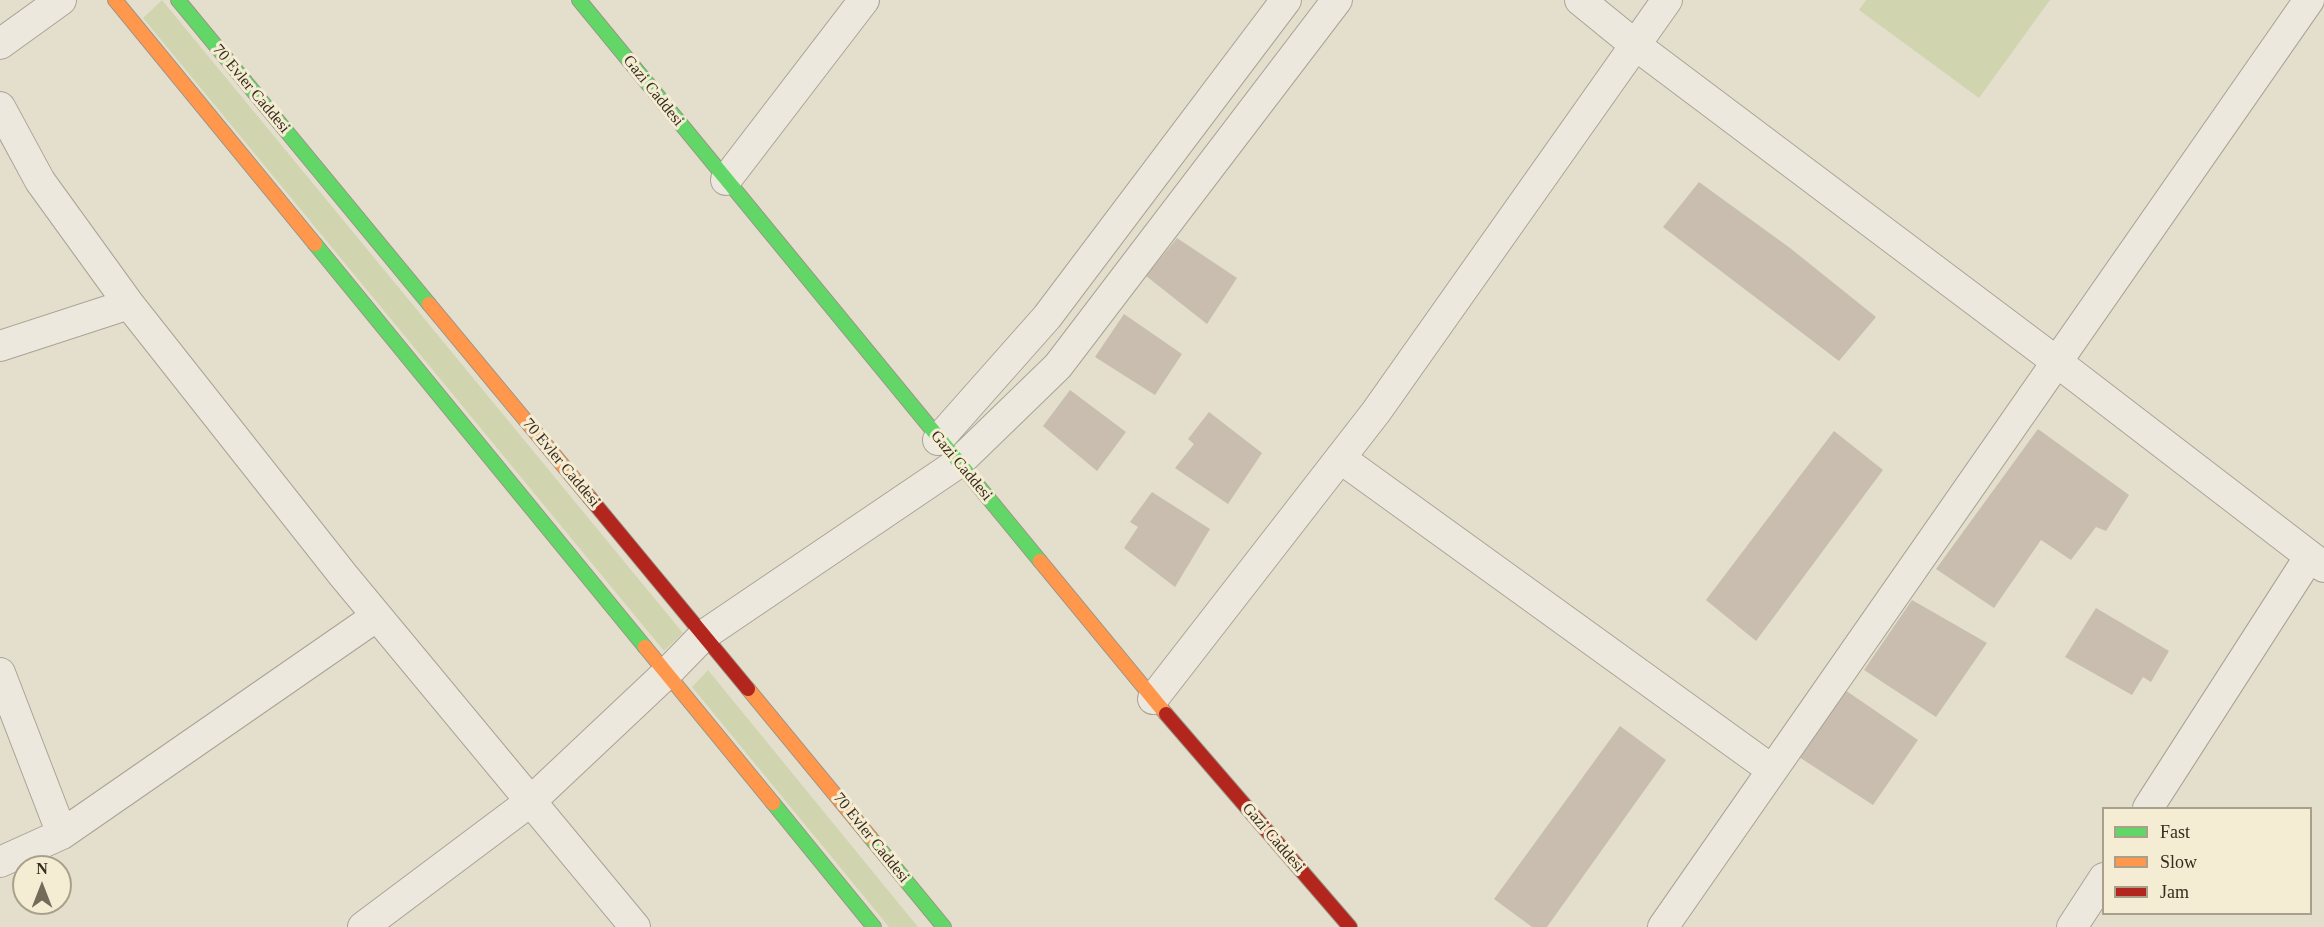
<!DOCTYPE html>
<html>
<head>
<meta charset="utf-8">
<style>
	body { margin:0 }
	#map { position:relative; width:2324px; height:927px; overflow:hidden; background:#e4dfcd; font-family:"Times New Roman",serif }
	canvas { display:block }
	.legend { position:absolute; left:2102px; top:807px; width:210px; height:108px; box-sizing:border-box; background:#f5edd3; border:2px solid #a9a08b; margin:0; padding:8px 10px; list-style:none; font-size:18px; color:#382c1e }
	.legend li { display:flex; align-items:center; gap:12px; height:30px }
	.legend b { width:30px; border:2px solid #a9a08b }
	.north { position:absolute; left:12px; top:855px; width:60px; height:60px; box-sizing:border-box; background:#f5edd3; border:2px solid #a9a08b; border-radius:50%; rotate:0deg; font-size:16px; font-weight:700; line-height:24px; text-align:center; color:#382c1e }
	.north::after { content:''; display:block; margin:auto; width:21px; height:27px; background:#746b5b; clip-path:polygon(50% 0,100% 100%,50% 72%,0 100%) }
</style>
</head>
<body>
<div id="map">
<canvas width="2324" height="927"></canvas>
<ul class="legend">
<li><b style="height:8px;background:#63d668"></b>Fast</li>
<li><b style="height:8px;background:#ff974d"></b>Slow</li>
<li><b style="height:8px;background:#b3261e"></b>Jam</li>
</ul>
<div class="north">N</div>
</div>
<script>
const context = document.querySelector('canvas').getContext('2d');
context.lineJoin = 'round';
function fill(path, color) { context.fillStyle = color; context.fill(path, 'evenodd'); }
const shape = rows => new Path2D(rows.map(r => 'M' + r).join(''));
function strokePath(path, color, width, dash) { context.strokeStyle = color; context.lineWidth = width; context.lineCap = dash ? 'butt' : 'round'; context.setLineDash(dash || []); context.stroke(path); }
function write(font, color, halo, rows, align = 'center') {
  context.font = font + ' "Times New Roman",serif'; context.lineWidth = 6; context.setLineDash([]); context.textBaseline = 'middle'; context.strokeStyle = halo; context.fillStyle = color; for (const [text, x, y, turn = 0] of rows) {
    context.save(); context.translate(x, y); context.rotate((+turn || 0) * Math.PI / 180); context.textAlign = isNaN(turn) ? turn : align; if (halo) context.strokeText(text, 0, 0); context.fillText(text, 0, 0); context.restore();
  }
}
const green = shape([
	[162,0,683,633,664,651,143,18],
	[1866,0,2050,0,1979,98,1859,10],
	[708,670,918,927,889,927,692,687]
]);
const building = shape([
	[1699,182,1790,248,1876,317,1839,361,1663,227],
	[1177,238,1237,278,1207,324,1146,276],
	[1124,314,1182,354,1155,395,1095,357],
	[1070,390,1126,432,1097,471,1043,426],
	[1209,412,1262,453,1228,504,1175,468,1194,444,1188,439],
	[2038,429,2129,495,2106,531,2096,527,2071,560,2041,540,1994,608,1936,569],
	[1834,431,1883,470,1756,641,1706,600],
	[1152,492,1210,529,1175,587,1124,548,1138,527,1130,522],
	[1912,600,1987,643,1936,717,1864,670],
	[2096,608,2169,651,2151,682,2143,677,2132,695,2065,657],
	[1845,690,1918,740,1873,805,1799,757],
	[1620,726,1666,760,1547,927,1532,927,1494,899]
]);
const street = shape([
	[1580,0,1634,44,2057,362,2324,567],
	[0,44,61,0],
	[0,107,40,181,129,304,343,575,635,927],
	[726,180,864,0],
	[0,346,129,304],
	[938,440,1047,317,1286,0],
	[1340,458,1772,770],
	[0,673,62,834],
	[1153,699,1376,412,1667,0],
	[2148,808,2310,556],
	[0,862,62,834,377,616],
	[363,927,531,801,667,673,704,635,958,463,1058,366,1337,0],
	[1663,927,2309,0],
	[2072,927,2104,878]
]);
const fast = shape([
	[178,0,429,304],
	[579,0,1040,561],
	[315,244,645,647],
	[773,803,874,927],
	[870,837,944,927]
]);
const slow = shape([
	[115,0,315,244],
	[429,304,590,498],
	[1040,561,1166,714],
	[645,647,773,803],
	[748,689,870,837]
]);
const jam = shape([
	[590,498,748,689],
	[1166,714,1350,927]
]);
const streetNames = [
	["70 Evler Caddesi",251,89,50],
	["Gazi Caddesi",653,91,51],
	["70 Evler Caddesi",561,463,50],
	["Gazi Caddesi",961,466,50],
	["70 Evler Caddesi",871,838,51],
	["Gazi Caddesi",1273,838,49]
];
fill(green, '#d1d5af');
fill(building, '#c8bdae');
strokePath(street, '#a9a396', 32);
strokePath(fast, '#999386', 16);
strokePath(slow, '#999386', 16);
strokePath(jam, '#999386', 16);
strokePath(street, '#ece8de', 30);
strokePath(fast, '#63d668', 14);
strokePath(slow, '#ff974d', 14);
strokePath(jam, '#b3261e', 14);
write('16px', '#382c1e', '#f5edd3', streetNames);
</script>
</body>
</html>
